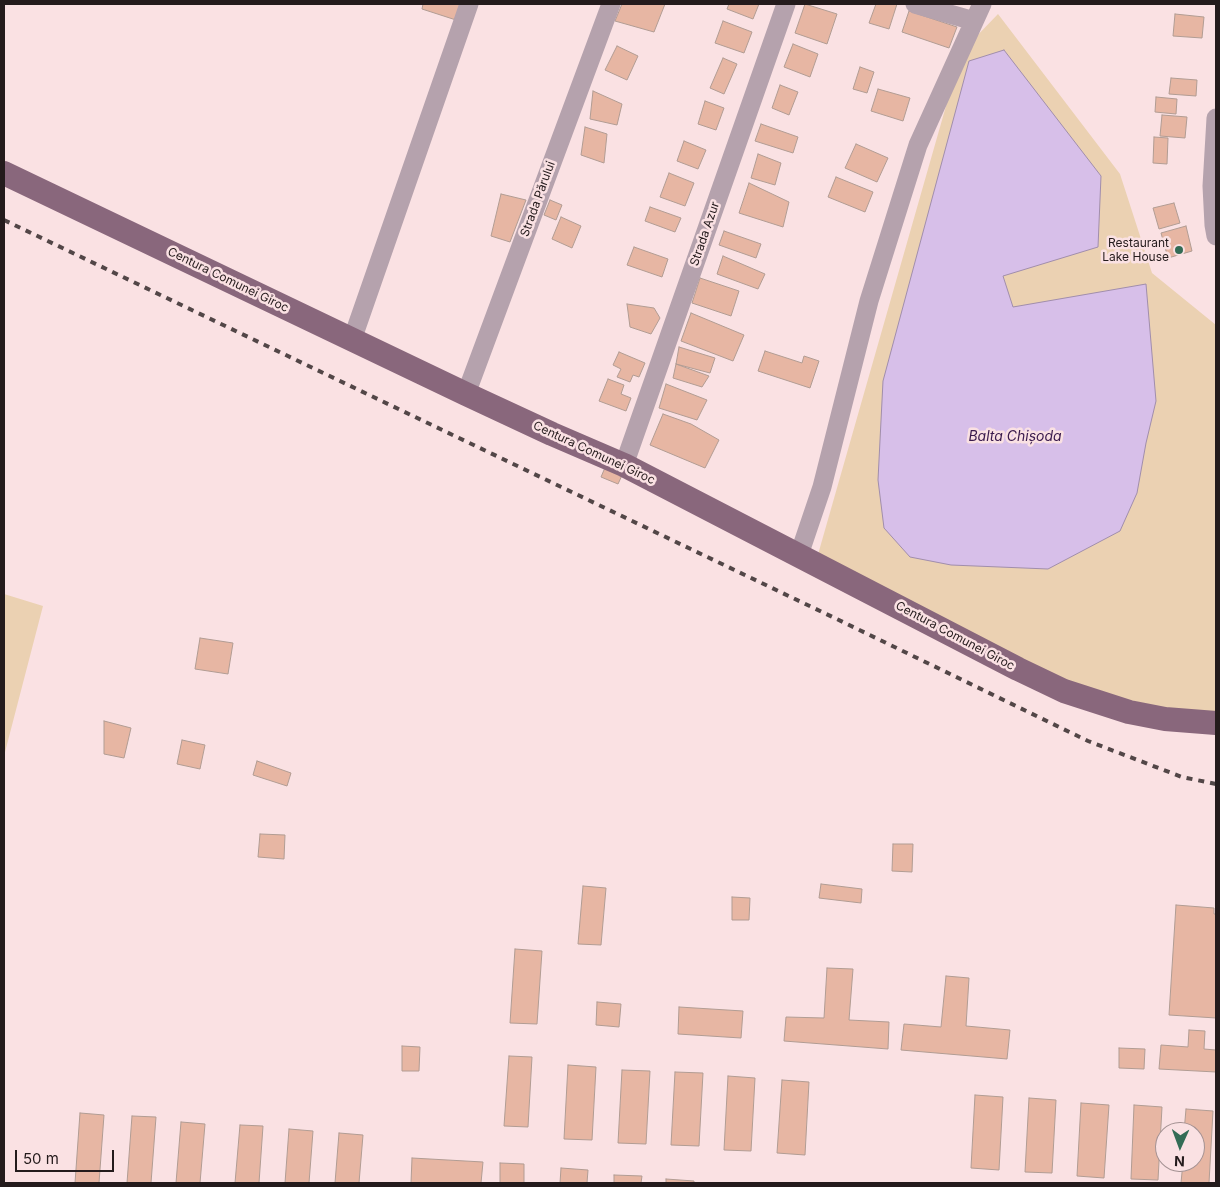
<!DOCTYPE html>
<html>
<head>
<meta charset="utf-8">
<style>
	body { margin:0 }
	#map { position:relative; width:1220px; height:1187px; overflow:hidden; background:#fae1e3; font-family:Inter,sans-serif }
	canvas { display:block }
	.frame { position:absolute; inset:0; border:5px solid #241b1c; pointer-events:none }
	.north { position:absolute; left:1155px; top:1122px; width:50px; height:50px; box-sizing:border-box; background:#fae1e3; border:1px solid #a49293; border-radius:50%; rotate:182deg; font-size:14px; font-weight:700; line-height:20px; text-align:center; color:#241b1c }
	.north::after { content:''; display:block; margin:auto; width:18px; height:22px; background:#336c55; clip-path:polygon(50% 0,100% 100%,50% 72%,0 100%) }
	.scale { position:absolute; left:15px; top:1150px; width:99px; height:22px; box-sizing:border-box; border:2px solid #241b1c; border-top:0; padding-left:6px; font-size:15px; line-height:18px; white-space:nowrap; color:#241b1c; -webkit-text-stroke:4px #fae1e3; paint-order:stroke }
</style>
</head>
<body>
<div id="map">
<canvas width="1220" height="1187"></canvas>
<div class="frame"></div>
<div class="north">N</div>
<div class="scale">50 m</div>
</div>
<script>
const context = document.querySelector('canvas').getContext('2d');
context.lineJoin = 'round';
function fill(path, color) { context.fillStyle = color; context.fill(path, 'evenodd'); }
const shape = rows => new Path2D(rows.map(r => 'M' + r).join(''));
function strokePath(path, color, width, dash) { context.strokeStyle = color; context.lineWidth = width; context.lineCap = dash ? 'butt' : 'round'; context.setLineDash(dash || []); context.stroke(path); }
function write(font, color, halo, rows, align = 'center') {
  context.font = font + ' Inter,sans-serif'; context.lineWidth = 5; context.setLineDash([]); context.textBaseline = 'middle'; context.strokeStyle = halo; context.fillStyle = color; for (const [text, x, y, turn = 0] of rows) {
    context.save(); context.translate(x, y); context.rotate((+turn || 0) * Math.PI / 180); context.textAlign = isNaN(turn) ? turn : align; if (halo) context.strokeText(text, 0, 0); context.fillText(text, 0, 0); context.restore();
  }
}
const green = shape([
	[998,14,1120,174,1152,273,1216,325,1216,733,1155,721,815,565,954,78,971,42],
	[4,594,43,606,4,756]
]);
const water = shape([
	[1004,50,1101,176,1098,247,1003,276,1013,307,1146,284,1156,401,1146,443,1137,493,1120,531,1048,569,951,565,910,557,884,528,878,480,883,381,969,61,1004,50]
]);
const building = shape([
	[423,4,462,4,456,20,422,9,423,4],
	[622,4,665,4,654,32,615,21,622,4],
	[729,4,759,4,753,19,727,9,729,4],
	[805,4,837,14,827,44,795,33,805,4],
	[876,4,897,4,889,29,869,23,876,4],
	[909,11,957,27,949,48,902,32,909,11],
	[1175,14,1204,17,1202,38,1173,36,1175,14],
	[723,21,752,32,744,53,715,43,723,21],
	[793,44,818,54,810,77,784,67,793,44],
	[617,46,638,56,627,80,605,70,617,46],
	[723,58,737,64,724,94,710,88,723,58],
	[860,67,874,72,867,93,853,89,860,67],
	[1171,78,1197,80,1196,96,1169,94,1171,78],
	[780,85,798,92,789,115,772,108,780,85],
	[878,89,910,98,903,121,871,111,878,89],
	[593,91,622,104,617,125,590,119,593,91],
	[1156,97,1177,99,1176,114,1155,112,1156,97],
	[705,101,724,108,716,130,698,124,705,101],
	[1162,115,1187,117,1185,138,1160,136,1162,115],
	[761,124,798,137,793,153,755,141,761,124],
	[585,127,607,134,604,163,581,155,585,127],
	[1154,137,1168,138,1167,164,1153,163,1154,137],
	[684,141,706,150,698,169,677,161,684,141],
	[856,144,888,158,877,182,845,168,856,144],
	[758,154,781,163,775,185,751,178,758,154],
	[669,173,694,183,685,206,660,197,669,173],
	[836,177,873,192,865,212,828,197,836,177],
	[749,183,789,202,783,227,739,213,749,183],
	[501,194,526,200,510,242,491,236,501,194],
	[550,200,562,205,556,220,544,215,550,200],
	[1174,203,1180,223,1159,229,1153,208,1174,203],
	[650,207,681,218,675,232,645,221,650,207],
	[561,217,581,226,572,248,552,239,561,217],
	[1186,226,1192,251,1168,258,1161,233,1186,226],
	[724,231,761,244,756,258,719,245,724,231],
	[634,247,668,259,662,277,627,265,634,247],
	[723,256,765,274,758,289,717,274,723,256],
	[700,278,739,291,731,316,692,303,700,278],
	[627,304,654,308,660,318,651,334,630,327,627,304],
	[691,313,744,335,733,361,681,341,691,313],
	[679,347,715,358,710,373,676,364,679,347],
	[765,351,802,363,804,356,819,361,810,388,758,371,765,351],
	[619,352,645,363,639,377,633,375,630,382,617,377,621,369,613,365,619,352],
	[676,364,709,376,702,387,673,378,676,364],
	[608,379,624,385,621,394,631,398,626,411,599,401,608,379],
	[666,384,707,400,697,420,659,408,666,384],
	[663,414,691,424,719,440,705,468,650,445,663,414],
	[607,463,624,471,618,484,601,477,607,463],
	[200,638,233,643,228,674,195,669,200,638],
	[104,721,131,728,124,758,104,754,104,721],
	[182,740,205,745,200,769,177,764,182,740],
	[257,761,291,773,287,786,253,775,257,761],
	[260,834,285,835,284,859,258,857,260,834],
	[893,844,913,844,912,872,892,871,893,844],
	[821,884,862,889,861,903,819,898,821,884],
	[583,886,606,888,601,945,578,944,583,886],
	[732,897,750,898,749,920,732,920,732,897],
	[1176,905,1214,908,1214,914,1216,914,1216,1018,1169,1015,1176,905],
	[515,949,542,951,537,1024,510,1023,515,949],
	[827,968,853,969,849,1020,889,1022,888,1049,784,1041,786,1017,824,1018,827,968],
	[946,976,969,978,966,1026,1010,1030,1007,1059,901,1050,904,1024,941,1027,946,976],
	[597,1002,621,1004,619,1027,596,1025,597,1002],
	[679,1007,743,1011,741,1038,678,1034,679,1007],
	[1189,1030,1205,1031,1204,1049,1216,1050,1216,1072,1159,1069,1161,1045,1188,1047,1189,1030],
	[402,1046,420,1047,419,1071,402,1071,402,1046],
	[1119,1048,1145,1049,1144,1069,1119,1068,1119,1048],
	[509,1056,532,1057,528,1127,504,1126,509,1056],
	[568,1065,596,1067,592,1140,564,1139,568,1065],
	[622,1070,650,1071,646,1144,618,1143,622,1070],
	[675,1072,703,1073,699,1146,671,1145,675,1072],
	[728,1076,755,1078,751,1151,724,1150,728,1076],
	[782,1080,809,1082,805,1155,777,1153,782,1080],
	[975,1095,1003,1097,999,1170,971,1168,975,1095],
	[1029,1098,1056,1100,1052,1173,1025,1172,1029,1098],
	[1081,1103,1109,1105,1104,1178,1077,1176,1081,1103],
	[1134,1105,1162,1107,1158,1180,1131,1179,1134,1105],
	[1186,1109,1213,1111,1209,1183,1181,1183,1183,1162,1195,1162,1195,1132,1184,1132,1186,1109],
	[80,1113,104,1115,99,1183,75,1183,80,1113],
	[132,1116,156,1117,151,1183,127,1183,132,1116],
	[181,1122,205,1124,200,1183,176,1183,181,1122],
	[240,1125,263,1126,259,1183,235,1183,240,1125],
	[289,1129,313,1131,309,1183,285,1183,289,1129],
	[339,1133,363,1135,359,1183,335,1183,339,1133],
	[412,1158,483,1162,481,1183,411,1183,412,1158],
	[500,1163,524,1164,524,1183,500,1183,500,1163],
	[561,1168,588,1170,587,1183,560,1183,561,1168],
	[614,1175,642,1176,641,1183,614,1183,614,1175],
	[666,1179,694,1181,694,1183,666,1183,666,1179]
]);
const minor = shape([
	[915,4,974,21],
	[1216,118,1212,186,1214,225,1216,236],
	[352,340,469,4],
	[466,394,611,4],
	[624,465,786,4],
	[799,555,822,487,869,301,918,145,982,4]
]);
const major = shape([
	[4,173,466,394,552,434,624,465,1018,669,1064,691,1129,712,1165,719,1216,723]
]);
const rail = shape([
	[4,220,843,622,1088,741,1182,777,1216,784]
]);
const markers = [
	[1179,250,5,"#336c55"]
];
const streetNames = [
	["Strada Părului",538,199,-70],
	["Strada Azur",705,234,-71],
	["Centura Comunei Giroc",228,280,26],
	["Centura Comunei Giroc",594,453,25],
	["Centura Comunei Giroc",955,636,28]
];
const poiNames = [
	["Restaurant",1169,243],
	["Lake House",1169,257]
];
const waterNames = [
	["Balta Chișoda",1015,437]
];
fill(green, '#ebd1b2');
fill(water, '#d7bfe9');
strokePath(water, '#a18eac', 1);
fill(building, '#e7b6a3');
strokePath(building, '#b19c93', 1);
strokePath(minor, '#b5a2ad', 19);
strokePath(major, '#89677c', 24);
strokePath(rail, '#524647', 4, [6, 6]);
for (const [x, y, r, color] of markers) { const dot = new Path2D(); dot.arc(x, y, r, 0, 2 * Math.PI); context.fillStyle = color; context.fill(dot); strokePath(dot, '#fae1e3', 2); }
write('12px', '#241b1c', '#fae1e3', streetNames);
write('12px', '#241b1c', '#fae1e3', poiNames, 'right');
write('italic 14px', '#3a1a4d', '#fae1e3', waterNames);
</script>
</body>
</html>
